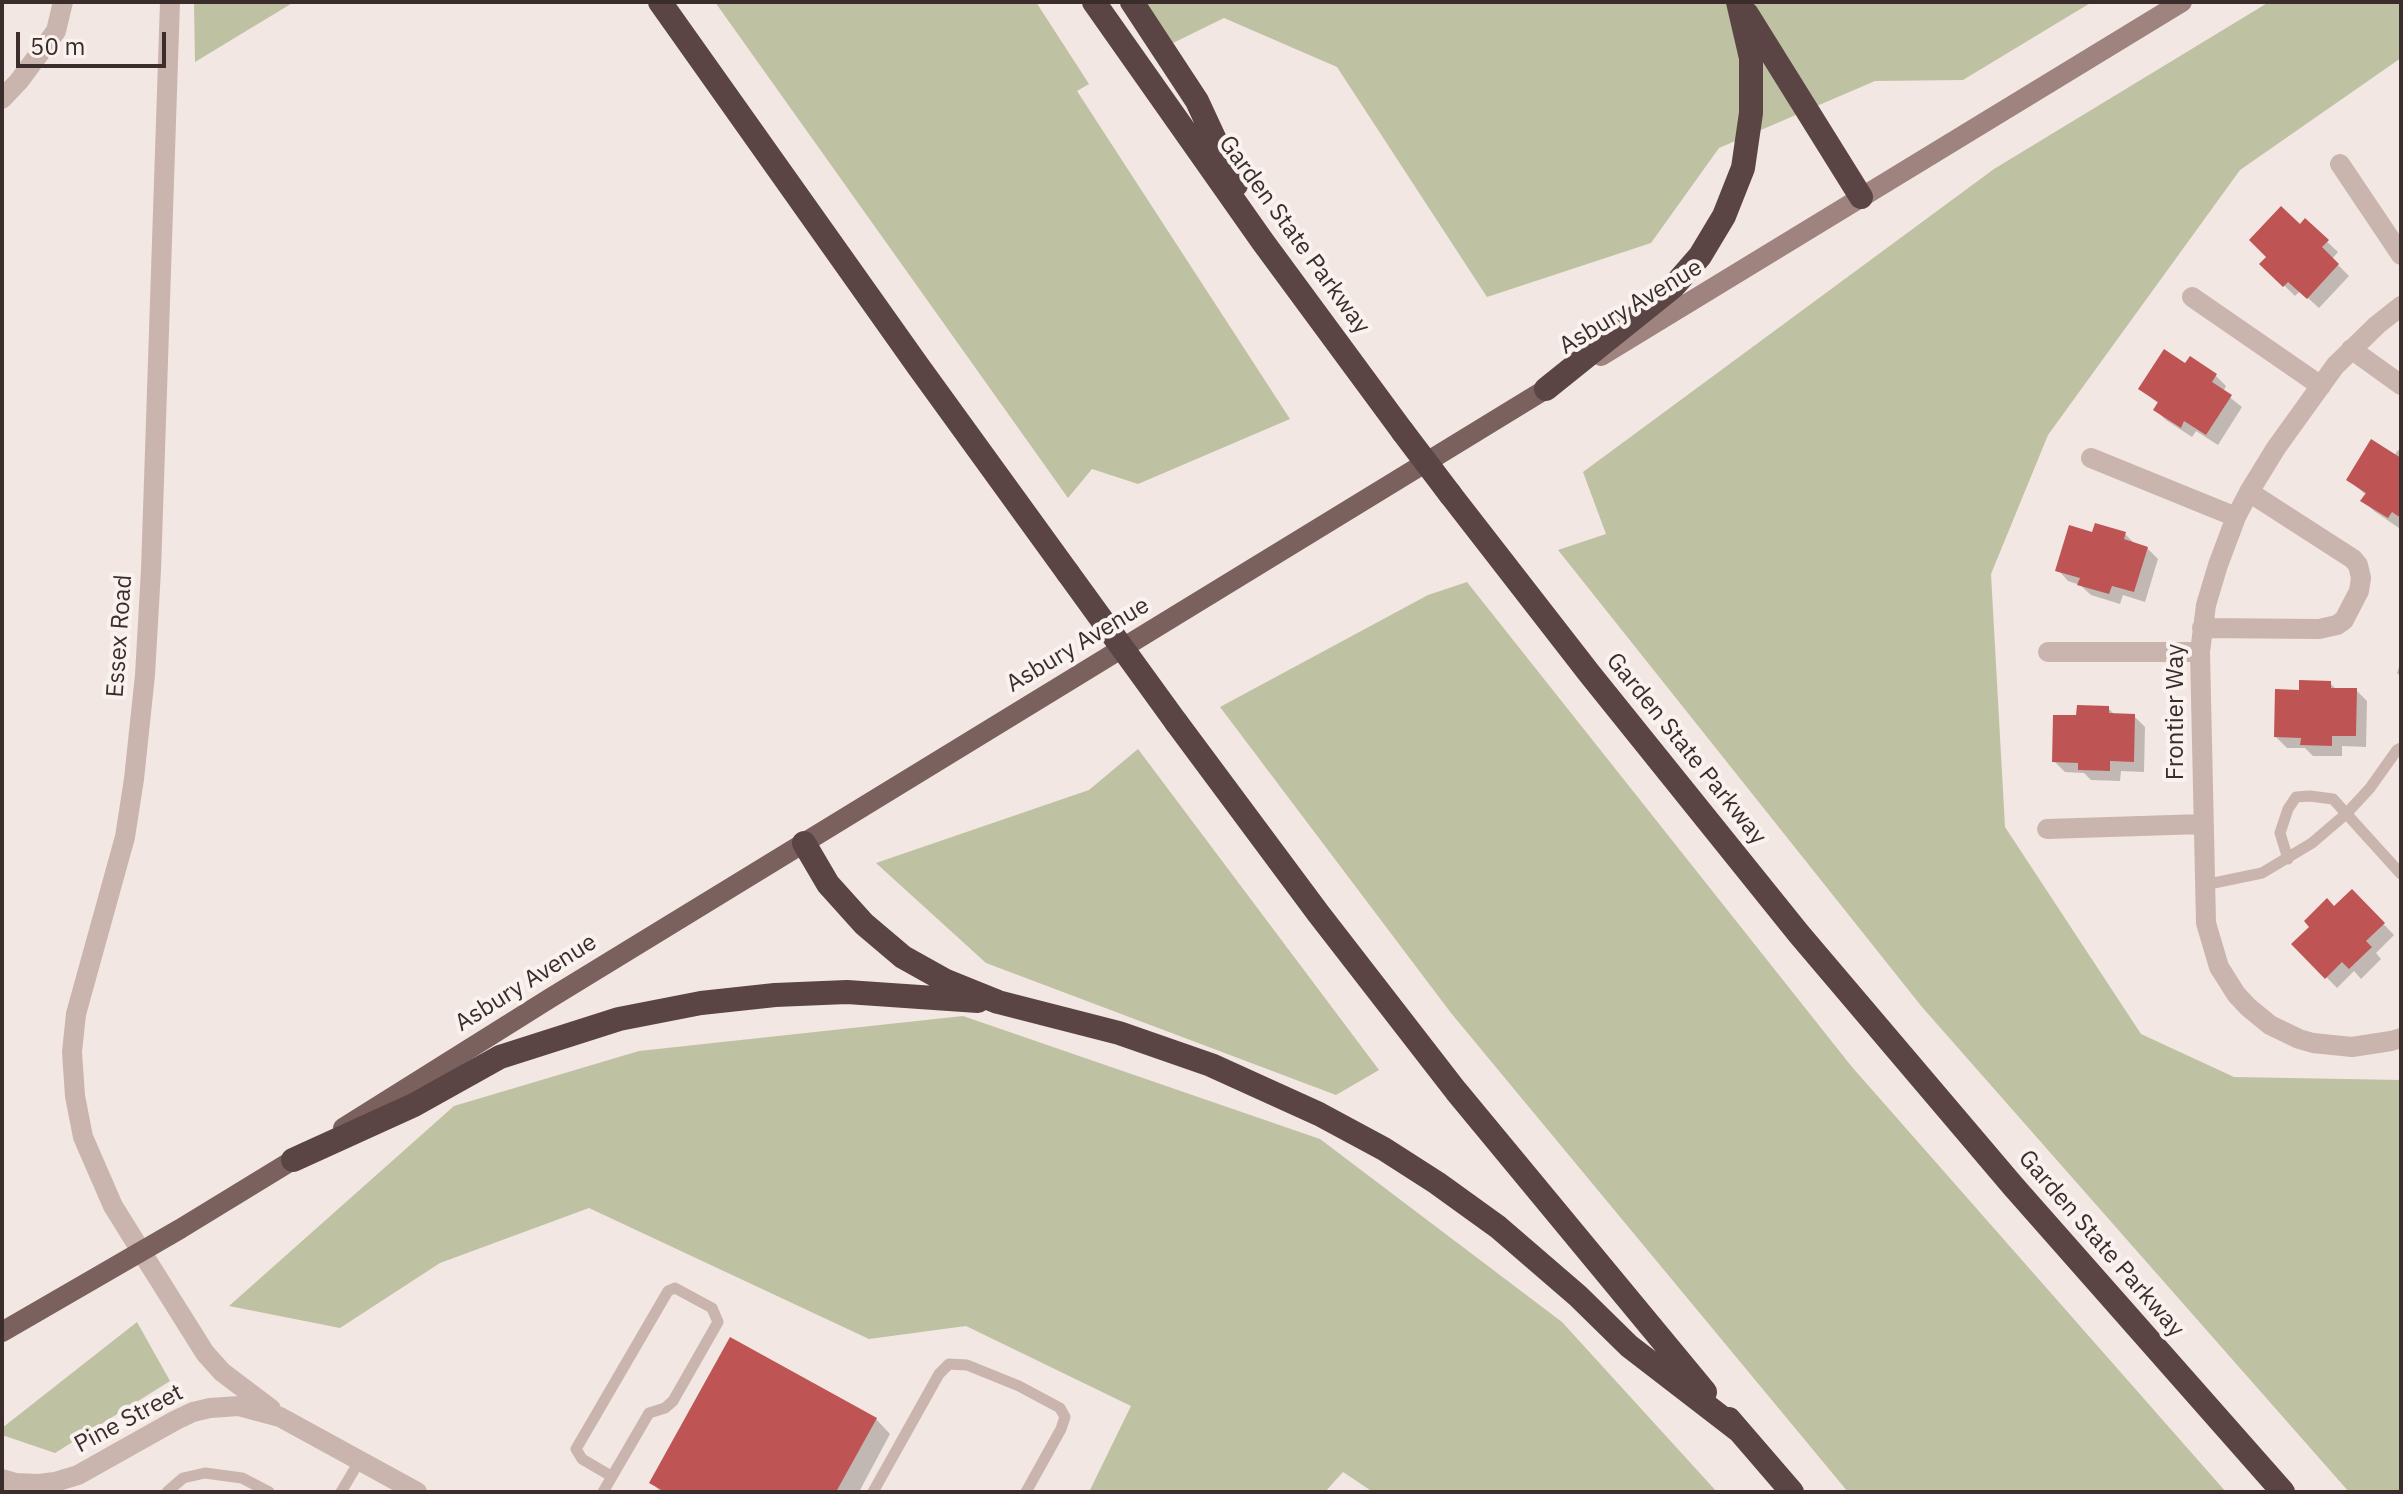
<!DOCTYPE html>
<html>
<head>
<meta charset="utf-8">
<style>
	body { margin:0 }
	#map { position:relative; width:2403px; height:1494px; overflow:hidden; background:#f2e7e2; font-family:"IBM Plex Sans",sans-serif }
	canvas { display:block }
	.frame { position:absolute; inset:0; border:4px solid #3a2d2c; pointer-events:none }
	.scale { position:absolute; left:16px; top:32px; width:150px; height:36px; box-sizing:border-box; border:4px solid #3a2d2c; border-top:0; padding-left:10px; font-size:24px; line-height:28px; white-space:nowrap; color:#3a2d2c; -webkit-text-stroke:6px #faf2ef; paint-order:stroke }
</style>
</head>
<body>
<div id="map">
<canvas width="2403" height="1494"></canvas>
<div class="frame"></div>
<div class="scale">50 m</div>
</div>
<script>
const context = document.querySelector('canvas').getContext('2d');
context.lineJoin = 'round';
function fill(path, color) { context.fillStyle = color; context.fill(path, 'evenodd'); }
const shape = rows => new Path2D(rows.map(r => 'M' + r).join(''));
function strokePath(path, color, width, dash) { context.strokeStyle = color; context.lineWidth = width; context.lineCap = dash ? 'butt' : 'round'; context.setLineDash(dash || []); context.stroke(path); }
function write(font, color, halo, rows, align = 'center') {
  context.font = font + ' "IBM Plex Sans",sans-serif'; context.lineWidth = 8; context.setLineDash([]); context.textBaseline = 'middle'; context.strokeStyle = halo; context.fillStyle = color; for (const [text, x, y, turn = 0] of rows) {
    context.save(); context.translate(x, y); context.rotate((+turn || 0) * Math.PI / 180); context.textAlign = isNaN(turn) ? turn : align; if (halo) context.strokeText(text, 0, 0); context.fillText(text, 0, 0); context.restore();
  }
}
const green = shape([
	[194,2,294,2,195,62],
	[715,2,1036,2,1089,84,1077,91,1290,419,1138,484,1092,469,1068,498],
	[1145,2,2092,2,1963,80,1875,81,1719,148,1651,243,1487,297,1337,67,1224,18,1173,43],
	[2269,2,2401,2,2401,58,2240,170,2048,435,1991,574,2005,827,2141,1034,2234,1077,2401,1080,2401,1492,2349,1492,1922,1007,1558,550,1606,534,1583,472,1994,169],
	[1467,582,1852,1067,2226,1492,1848,1492,1451,1013,1220,707,1428,595],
	[1138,749,1379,1070,1336,1095,986,963,876,863,1089,790],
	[963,1016,1320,1139,1562,1322,1717,1492,1373,1492,1343,1472,1325,1492,1089,1492,1131,1406,966,1326,869,1339,589,1208,440,1263,340,1328,229,1306,454,1106,639,1051],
	[137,1322,170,1381,55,1453,2,1435,2,1428]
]);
const shadow = shape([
	[2305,221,2338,252,2332,259,2349,276,2319,308,2300,291,2295,296,2262,264],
	[2186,365,2216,376,2226,386,2223,392,2242,407,2218,445,2196,431,2192,437,2166,420,2155,410,2159,404,2140,389],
	[2398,450,2401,452,2399,528,2374,511,2363,501,2366,495,2349,480,2394,456],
	[2094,534,2125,534,2136,545,2147,548,2158,559,2145,602,2123,595,2120,604,2091,595,2080,585,2068,581,2058,570],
	[2401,661,2401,677,2397,673],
	[2330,683,2337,690,2356,690,2367,701,2366,747,2342,746,2342,756,2313,756,2305,748,2287,748,2276,737,2301,692],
	[2108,708,2115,715,2134,716,2145,727,2144,772,2121,771,2120,781,2091,780,2084,773,2065,772,2054,761,2078,717],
	[2352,891,2394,935,2376,953,2381,959,2361,979,2354,971,2337,988,2294,944],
	[876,1419,890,1434,859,1492,661,1492,652,1483]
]);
const building = shape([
	[2281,206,2300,224,2305,218,2329,240,2322,247,2339,264,2307,299,2288,282,2283,287,2259,264,2266,257,2249,240],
	[2164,349,2185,363,2190,356,2217,374,2212,382,2232,395,2206,435,2184,421,2181,428,2153,410,2158,402,2138,389],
	[2371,439,2401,458,2401,518,2392,512,2388,518,2360,501,2366,493,2346,480],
	[2095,523,2126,532,2124,539,2148,547,2134,592,2112,586,2109,594,2077,585,2080,578,2055,571,2069,525,2092,532],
	[2299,680,2331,681,2331,688,2357,688,2356,736,2332,736,2332,746,2300,745,2301,738,2274,737,2275,689,2299,690],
	[2077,705,2109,706,2109,713,2135,714,2134,762,2110,761,2110,771,2078,770,2078,763,2052,762,2053,715,2076,715],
	[2352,889,2385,923,2366,941,2372,947,2349,969,2342,962,2325,979,2291,944,2309,927,2304,921,2327,898,2334,906],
	[730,1337,877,1418,836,1492,665,1492,649,1483]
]);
const service = shape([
	[2288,859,2280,833,2288,809,2296,797,2310,796,2333,799,2401,874],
	[2204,885,2262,873,2312,843,2346,814,2370,788,2397,750,2401,748],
	[167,1492,183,1478,205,1473,242,1478,269,1492],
	[341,1492,360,1460],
	[603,1492,649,1413,665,1408,673,1401,718,1322,712,1308,675,1288,668,1291,576,1449,582,1459,611,1476],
	[873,1492,939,1374,949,1364,967,1365,1019,1386,1060,1408,1065,1417,1061,1429,1026,1492]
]);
const minor = shape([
	[2,99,19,81,56,31,63,2],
	[2340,164,2401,255],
	[2192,297,2321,386],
	[2401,306,2377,325,2335,366,2276,448,2249,492,2236,517,2218,565,2206,605,2200,652,2206,923,2219,967,2236,994,2248,1007,2270,1025,2299,1039,2313,1043,2352,1047,2391,1041,2401,1038],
	[2351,349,2401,385],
	[2091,458,2236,517],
	[2202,628,2319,629,2337,625,2344,620,2359,591,2361,578,2358,565,2353,559,2249,492],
	[2048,652,2200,652],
	[2047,829,2203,824],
	[141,1251,205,1353,222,1372,271,1409],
	[2,1479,16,1483,39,1484,55,1482,78,1475,176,1420,193,1412,210,1408,239,1406,280,1417,417,1492]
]);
const tertiary = shape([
	[141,1251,113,1206,83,1137,75,1096,72,1052,76,1014,125,837,134,779,145,675,151,570,170,2]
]);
const secondary = shape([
	[1601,356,2182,2]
]);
const primary = shape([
	[343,1128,552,997,1546,389],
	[2,1332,180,1229,306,1152]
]);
const motorway = shape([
	[660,2,918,366,1068,573],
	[1094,2,1263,242,1403,432],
	[1132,2,1197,101,1236,185],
	[1747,14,1861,197],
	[1546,389,1673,287,1700,256,1724,216,1743,168,1751,113,1751,58,1738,2],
	[1450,494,1589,673,1799,934,2013,1186,2283,1492],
	[1176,722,1318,913,1456,1091,1705,1392],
	[804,843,828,884,864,924,903,957,946,981,998,1002,1119,1033,1211,1065,1319,1114,1384,1149,1437,1183,1498,1227,1578,1296,1629,1346,1738,1430],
	[293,1160,414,1105,500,1057,619,1019,701,1003,775,995,847,992,978,1001],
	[1729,1419,1792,1492]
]);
const motorwayBridge = shape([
	[1403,432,1450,494],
	[1068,573,1176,722]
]);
const streetNames = [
	["Garden State Parkway",1294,235,54],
	["Asbury Avenue",1631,307,-31],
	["Essex Road",120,636,-86],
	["Asbury Avenue",1078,645,-31],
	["Frontier Way",2176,712,-90],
	["Garden State Parkway",1686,749,51],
	["Asbury Avenue",526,983,-32],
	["Garden State Parkway",2101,1244,49],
	["Pine Street",129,1419,-28]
];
fill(green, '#bec1a2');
fill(shadow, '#0003');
fill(building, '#bf5454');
strokePath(service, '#cab4ae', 11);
strokePath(minor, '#cab4ae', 20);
strokePath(tertiary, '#cab4ae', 20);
strokePath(secondary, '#9e837f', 20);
strokePath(primary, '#7a615e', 20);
strokePath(motorway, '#5a4544', 24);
strokePath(motorwayBridge, '#5a4544', 24);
write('24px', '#3a2d2c', '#faf2ef', streetNames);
</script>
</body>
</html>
